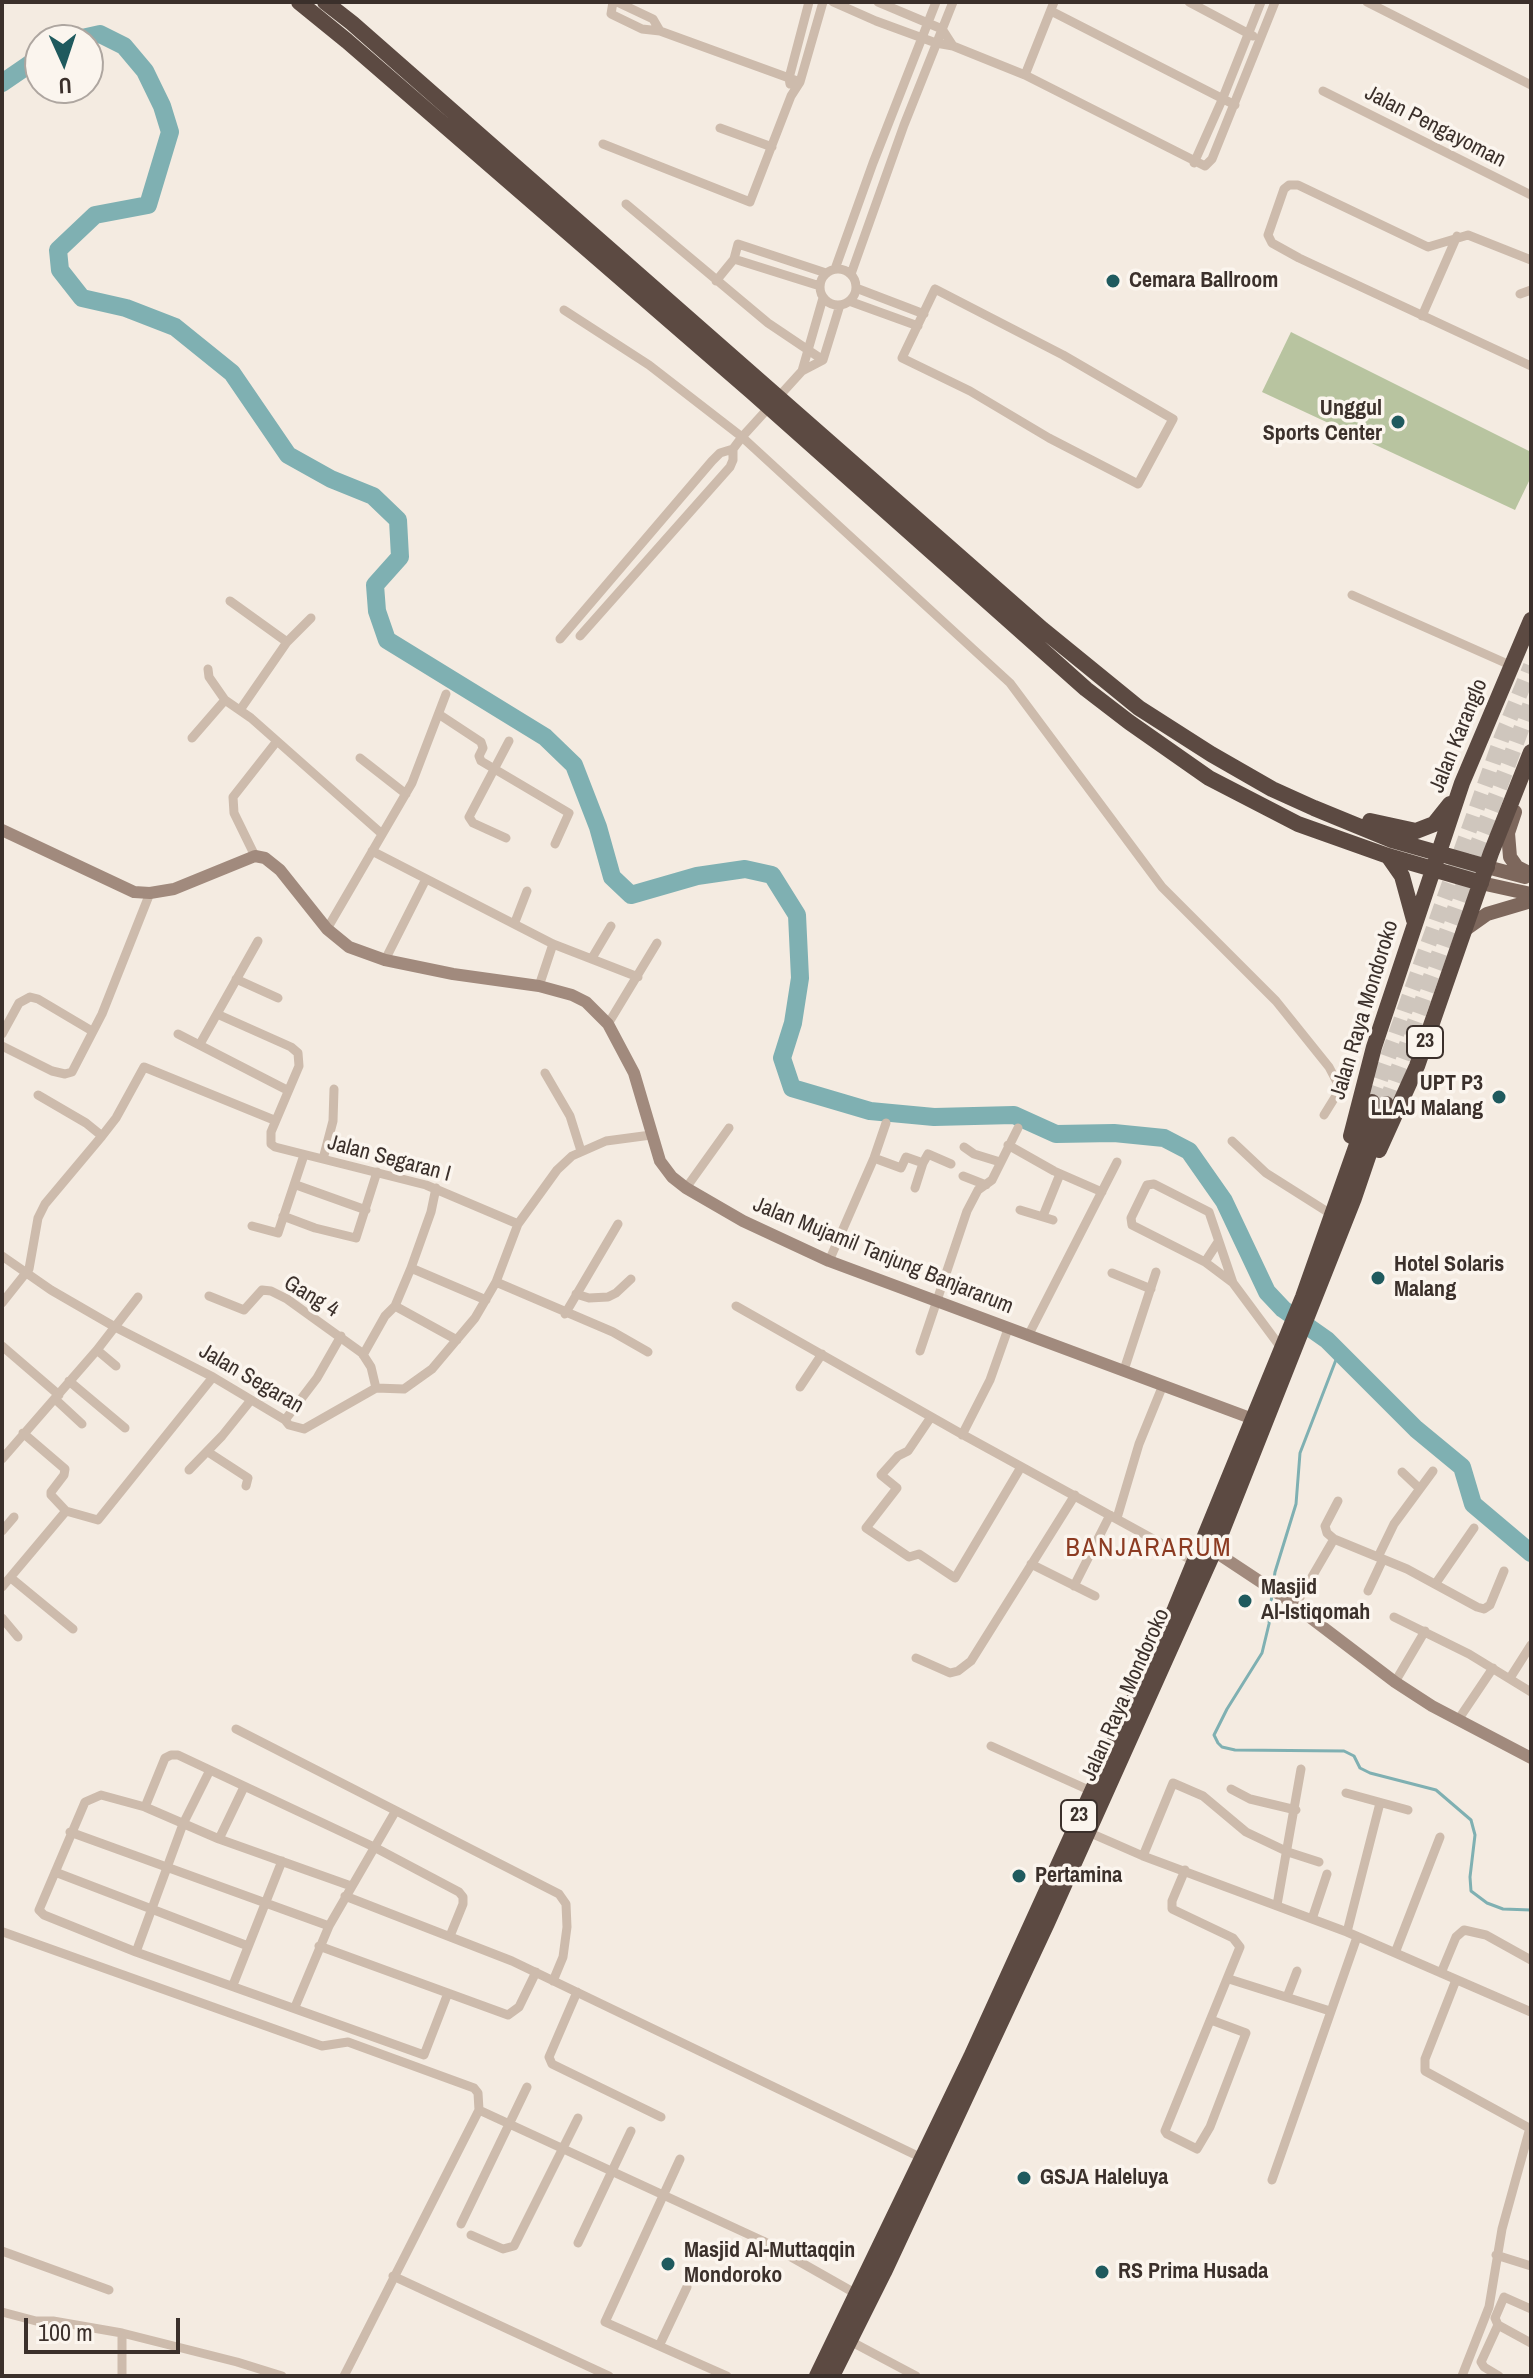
<!DOCTYPE html>
<html>
<head>
<meta charset="utf-8">
<style>
	body { margin:0 }
	#map { position:relative; width:1533px; height:2378px; overflow:hidden; background:#f4ebe1; font-family:"Archivo Narrow",sans-serif }
	canvas { display:block }
	.frame { position:absolute; inset:0; border:4px solid #3b302b; pointer-events:none }
	.north { position:absolute; left:24px; top:24px; width:80px; height:80px; box-sizing:border-box; background:#fbf5ee; border:2px solid #aea6a0; border-radius:50%; rotate:177deg; font-size:22px; font-weight:700; line-height:32px; text-align:center; color:#3b302b }
	.north::after { content:''; display:block; margin:auto; width:28px; height:36px; background:#1f5a5e; clip-path:polygon(50% 0,100% 100%,50% 72%,0 100%) }
	.scale { position:absolute; left:24px; top:2318px; width:156px; height:36px; box-sizing:border-box; border:4px solid #3b302b; border-top:0; padding-left:10px; font-size:24px; line-height:28px; white-space:nowrap; color:#3b302b; -webkit-text-stroke:6px #fbf5ee; paint-order:stroke }
</style>
</head>
<body>
<div id="map">
<canvas width="1533" height="2378"></canvas>
<div class="frame"></div>
<div class="north">U</div>
<div class="scale">100 m</div>
</div>
<script>
const context = document.querySelector('canvas').getContext('2d');
context.lineJoin = 'round';
function fill(path, color) { context.fillStyle = color; context.fill(path, 'evenodd'); }
const shape = rows => new Path2D(rows.map(r => 'M' + r).join(''));
function strokePath(path, color, width, dash) { context.strokeStyle = color; context.lineWidth = width; context.lineCap = dash ? 'butt' : 'round'; context.setLineDash(dash || []); context.stroke(path); }
function write(font, color, halo, rows, align = 'center') {
  context.font = font + ' "Archivo Narrow",sans-serif'; context.lineWidth = 7; context.setLineDash([]); context.textBaseline = 'middle'; context.strokeStyle = halo; context.fillStyle = color; for (const [text, x, y, turn = 0] of rows) {
    context.save(); context.translate(x, y); context.rotate((+turn || 0) * Math.PI / 180); context.textAlign = isNaN(turn) ? turn : align; if (halo) context.strokeText(text, 0, 0); context.fillText(text, 0, 0); context.restore();
  }
}
const green = shape([
	[1291,332,1531,452,1531,477,1515,510,1262,392]
]);
const stream = shape([
	[1273,1586,1275,1572,1296,1504,1300,1453,1339,1352],
	[1272,1593,1269,1624,1262,1653,1227,1709,1214,1735,1218,1743,1222,1747,1235,1750,1344,1751,1354,1756,1360,1768,1370,1773,1436,1790,1471,1820,1475,1835,1470,1877,1471,1891,1487,1903,1503,1909,1531,1910]
]);
const river = shape([
	[73,40,100,34,124,46,145,71,162,106,170,132,148,205,95,215,58,250,60,270,82,298,126,308,175,327,232,373,288,455,331,479,373,496,398,520,400,557,375,585,377,611,387,640,545,737,574,765,598,827,612,877,631,895,697,876,745,869,772,875,797,915,800,978,793,1023,782,1058,792,1088,870,1111,934,1117,1014,1115,1056,1134,1114,1133,1164,1138,1189,1151,1224,1201,1267,1292,1283,1309,1327,1340,1416,1429,1462,1467,1473,1504,1531,1553],
	[2,83,40,57]
]);
const highwayTunnel = shape([
	[1372,1102,1502,737,1531,666],
	[1386,1104,1478,844,1531,703]
]);
const street = shape([
	[613,2,611,14,642,29,660,31,800,82],
	[617,2,653,19,660,31],
	[833,2,876,21,936,43,953,46,1025,75,1205,166,1212,159,1275,2],
	[878,2,942,29,953,46],
	[1189,2,1253,36],
	[1367,2,1531,85],
	[1051,11,1235,105],
	[1025,75,1054,2],
	[790,84,789,78,809,2],
	[1323,91,1531,195],
	[720,128,772,147],
	[603,144,750,202,791,96,800,82,823,2],
	[1194,163,1222,100,1261,2],
	[626,204,768,323,823,360],
	[1531,260,1468,235,1428,247,1298,185,1289,185,1284,189,1268,235,1272,243,1299,258,1531,366],
	'820 287a18 18 0 1 1 36 0a18 18 0 1 1-36 0Z',
	[835,269,873,163,936,2],
	[851,274,904,125,953,2],
	[716,281,734,259],
	[820,286,734,259,738,244,826,273],
	[856,288,924,314],
	[935,289,1063,355,1173,419,1138,484,1049,438,970,391,902,358,935,289],
	[1520,294,1531,290],
	[849,301,918,326],
	[840,305,823,360,802,371,742,437,1010,683,1162,887,1276,1001,1329,1067,1338,1084,1337,1094,1324,1115],
	[564,310,649,365,742,437,733,449,733,460,730,467,580,636],
	[1422,316,1457,236],
	[802,371,823,298],
	[1352,595,1510,665],
	[230,601,287,642],
	[560,639,712,461,720,453,733,449],
	[208,669,209,677,225,700,251,718,382,834],
	[240,710,287,642,311,618],
	[440,715,481,742,483,748,479,756,481,761,569,813,555,844],
	[192,738,225,700],
	[360,758,406,794],
	[506,838,473,823,469,817,509,741],
	[372,851,553,944,638,977],
	[255,856,234,813,233,797,277,741],
	[515,922,527,891],
	[327,929,412,783,446,694],
	[592,958,611,926],
	[385,960,426,879],
	[236,979,278,998],
	[539,986,553,944],
	[217,1014,291,1047,298,1053,299,1066,271,1132,271,1144,275,1147,426,1185,518,1224],
	[608,1024,657,943],
	[2,1034,19,1003,30,997,38,999,92,1031],
	[178,1034,287,1090],
	[200,1044,258,941],
	[2,1046,52,1071,65,1074,72,1072,102,1014,150,893],
	[545,1073,570,1116,581,1151],
	[102,1136,116,1118,144,1067,274,1120],
	[1232,1141,1266,1173,1334,1216],
	[1008,1145,1054,1171,1102,1192],
	[964,1147,974,1154,1000,1162],
	[874,1158,901,1168,906,1157,923,1163,928,1154,951,1164],
	[323,1159,333,1121,334,1089],
	[963,1176,986,1185],
	[299,1186,366,1210],
	[436,1188,431,1212,411,1268,486,1300],
	[686,1188,729,1128],
	[915,1188,923,1163],
	[1020,1210,1053,1220],
	[283,1216,315,1228,356,1238,377,1172],
	[1043,1216,1060,1174],
	[252,1226,278,1233,304,1155],
	[2,1256,51,1290,115,1327,213,1377,285,1420,289,1425,304,1429,376,1388,404,1389,432,1369,475,1318,496,1282,518,1224,557,1170,572,1156,606,1141,651,1135],
	[829,1261,874,1158,886,1123],
	[1205,1262,1218,1242],
	[411,1268,395,1306,457,1340],
	[1112,1273,1151,1289],
	[496,1282,613,1332,648,1352],
	[1233,1283,1205,1262,1132,1225,1131,1218,1147,1185,1154,1184,1209,1212,1233,1283,1282,1349],
	[576,1294,589,1298,608,1297,616,1293,631,1279],
	[209,1296,244,1310,262,1290,271,1291,287,1299,362,1353,371,1367,376,1388],
	[2,1303,29,1269,38,1218,45,1204,102,1136,86,1123,38,1095],
	[736,1306,958,1432,1195,1562],
	[565,1314,618,1224],
	[1028,1336,1117,1162],
	[2,1346,59,1395],
	[97,1350,116,1366],
	[920,1351,967,1211,978,1190,992,1180,1018,1128],
	[363,1355,385,1316,395,1306],
	[1124,1370,1156,1272],
	[69,1381,125,1428],
	[800,1387,822,1354],
	[55,1399,82,1424],
	[931,1417,908,1451,898,1456,881,1475,897,1488,866,1528,909,1557,919,1554,955,1578,1021,1467],
	[285,1420,317,1378,341,1336],
	[23,1433,65,1469,64,1475,51,1492,51,1495,66,1511,98,1520,213,1377],
	[962,1435,990,1380,1008,1329],
	[208,1452,248,1478,246,1486],
	[2,1459,97,1350,138,1297],
	[189,1470,222,1436,251,1400],
	[1402,1472,1419,1488],
	[1338,1501,1325,1526,1327,1533,1334,1539,1407,1569,1477,1607,1484,1609,1490,1605,1504,1571],
	[1117,1518,1139,1444,1163,1385],
	[2,1531,14,1517],
	[1378,1557,1394,1524,1433,1471],
	[1031,1564,1095,1596],
	[11,1578,73,1629],
	[1436,1583,1474,1528],
	[1074,1586,1110,1515],
	[2,1587,66,1511],
	[1368,1591,1383,1559],
	[1295,1606,1334,1539],
	[1394,1617,1469,1654,1531,1692],
	[2,1618,18,1637],
	[916,1658,950,1673,958,1671,971,1661,1075,1495],
	[1510,1678,1531,1645],
	[1395,1682,1425,1631],
	[1458,1720,1493,1668],
	[236,1729,559,1894,566,1904,567,1927,563,1957,553,1981],
	[991,1746,1091,1791],
	[1231,1789,1250,1799,1296,1810],
	[1346,1793,1408,1810],
	[145,1807,165,1758,171,1755,178,1755,374,1847,459,1892,463,1897,463,1904,450,1936],
	[70,1832,329,1926],
	[1088,1832,1143,1856,1347,1932,1531,2012],
	[219,1839,244,1787],
	[1143,1856,1173,1783,1203,1796,1246,1832,1288,1852,1319,1862],
	[1185,1870,1172,1901,1172,1909,1233,1938,1240,1947,1165,2131,1167,2134,1197,2149,1210,2127,1246,2033,1211,2020],
	[55,1872,248,1946],
	[351,1886,219,1839,145,1807,101,1795,85,1802,39,1910,44,1915,136,1952,424,2055,448,1993],
	[345,1896,512,1961,924,2159],
	[1277,1905,1301,1769],
	[1312,1919,1327,1874],
	[3,1932,322,2046,348,2042,474,2088,478,2093,479,2110,763,2241,860,2296],
	[1347,1932,1380,1803],
	[319,1946,508,2015,519,2007,536,1972],
	[136,1952,183,1824,210,1770],
	[1395,1953,1440,1837],
	[1441,1973,1456,1937,1464,1930,1486,1935,1531,1960],
	[1229,1979,1330,2011],
	[1456,1980,1425,2059,1425,2071,1531,2129],
	[233,1985,282,1861],
	[577,1992,549,2057,552,2064,661,2117],
	[1287,1997,1297,1971],
	[295,2007,329,1926,395,1812],
	[680,2159,605,2322,727,2376],
	[1272,2180,1357,1937],
	[461,2224,527,2087],
	[471,2235,503,2249,514,2246,578,2118],
	[578,2243,631,2131],
	[2,2251,109,2290],
	[1496,2255,1531,2266],
	[393,2276,609,2376],
	[2,2312,36,2321,53,2321,122,2333,237,2362,282,2376],
	[1498,2325,1495,2318,1504,2297,1531,2309],
	[850,2341,916,2376],
	[660,2344,687,2287],
	[122,2376,122,2333],
	[344,2376,479,2110],
	[1462,2376,1489,2307,1502,2229,1530,2128],
	[1499,2376,1484,2367,1481,2362,1498,2325,1531,2343]
]);
const secondary = shape([
	[2,830,134,892,150,893,174,889,255,856,265,858,280,870,327,929,349,947,385,960,453,974,539,986,572,995,586,1002,608,1024,634,1073,660,1161,672,1177,686,1188,743,1221,829,1261,1253,1419],
	[1214,1551,1282,1596,1395,1682,1432,1706,1531,1758]
]);
const primary = shape([
	[1515,812,1508,833,1510,857,1517,867,1531,874],
	[1487,867,1525,877],
	[1481,883,1531,894],
	[1463,931,1487,914,1531,901]
]);
const highway = shape([
	[299,2,347,41,752,392,1086,689,1129,722,1209,778,1298,824,1388,856,1481,883],
	[325,2,352,23,1042,629,1139,708,1211,754,1272,789,1314,808,1392,840,1487,867],
	[1370,821,1416,831,1434,824,1450,804],
	[1388,856,1402,876,1414,920],
	[1351,1136,1374,1047,1462,783,1531,620],
	[1379,1150,1417,1066,1491,853,1531,752],
	[817,2376,971,2057,1175,1609,1303,1297,1372,1102],
	[832,2376,884,2272,1047,1923,1214,1551,1354,1198,1386,1104]
]);
const markers = [
	[1113,281,8,"#1f5a5e"],
	[1398,422,8,"#1f5a5e"],
	[1499,1097,8,"#1f5a5e"],
	[1378,1278,8,"#1f5a5e"],
	[1245,1601,8,"#1f5a5e"],
	[1019,1876,8,"#1f5a5e"],
	[1024,2178,8,"#1f5a5e"],
	[668,2264,8,"#1f5a5e"],
	[1102,2272,8,"#1f5a5e"]
];
const shields = [
	[1425,1042,36],
	[1079,1816,36]
];
const shieldNames = [
	["23",1425,1042],
	["23",1079,1816]
];
const streetNames = [
	["Jalan Pengayoman",1435,127,27],
	["Jalan Karanglo",1459,736,-68],
	["Jalan Raya Mondoroko",1365,1010,-73],
	["Jalan Segaran I",389,1159,15],
	["Jalan Mujamil Tanjung Banjararum",883,1256,22],
	["Gang 4",311,1297,31],
	["Jalan Segaran",251,1379,30],
	["Jalan Raya Mondoroko",1126,1695,-66]
];
const poiNames = [
	["Cemara Ballroom",1129,281],
	["Unggul",1382,409,"right"],
	["Sports Center",1382,434,"right"],
	["UPT P3",1483,1084,"right"],
	["LLAJ Malang",1483,1109,"right"],
	["Hotel Solaris",1394,1265],
	["Malang",1394,1290],
	["Masjid",1261,1588],
	["Al-Istiqomah",1261,1613],
	["Pertamina",1035,1876],
	["GSJA Haleluya",1040,2178],
	["Masjid Al-Muttaqqin",684,2251],
	["Mondoroko",684,2276],
	["RS Prima Husada",1118,2272]
];
const quarterNames = [
	["BANJARARUM",1149,1549]
];
fill(green, '#b8c4a0');
strokePath(stream, '#7fb0b2', 3);
strokePath(river, '#7fb0b2', 18);
strokePath(highwayTunnel, '#cfc6bd', 16, [16, 8]);
strokePath(street, '#cdbbac', 9);
strokePath(secondary, '#a18a7d', 12);
strokePath(primary, '#7d675c', 14);
strokePath(highway, '#5c4a42', 16);
for (const [x, y, r, color] of markers) { const dot = new Path2D(); dot.arc(x, y, r, 0, 2 * Math.PI); context.fillStyle = color; context.fill(dot); strokePath(dot, '#fbf5ee', 3); }
for (const [x, y, w] of shields) { const box = new Path2D(); box.roundRect(x - w / 2, y - 16, w, 32, 6); context.fillStyle = '#fbf5ee'; context.fill(box); strokePath(box, '#3b302b', 2); }
write('bold 20px', '#3b302b', null, shieldNames);
write('22px', '#3b302b', '#fbf5ee', streetNames);
write('bold 22px', '#3b302b', '#fbf5ee', poiNames, 'left');
context.letterSpacing = '2px';
write('26px', '#8c3b22', '#fbf5ee', quarterNames);
context.letterSpacing = '0px';
</script>
</body>
</html>
